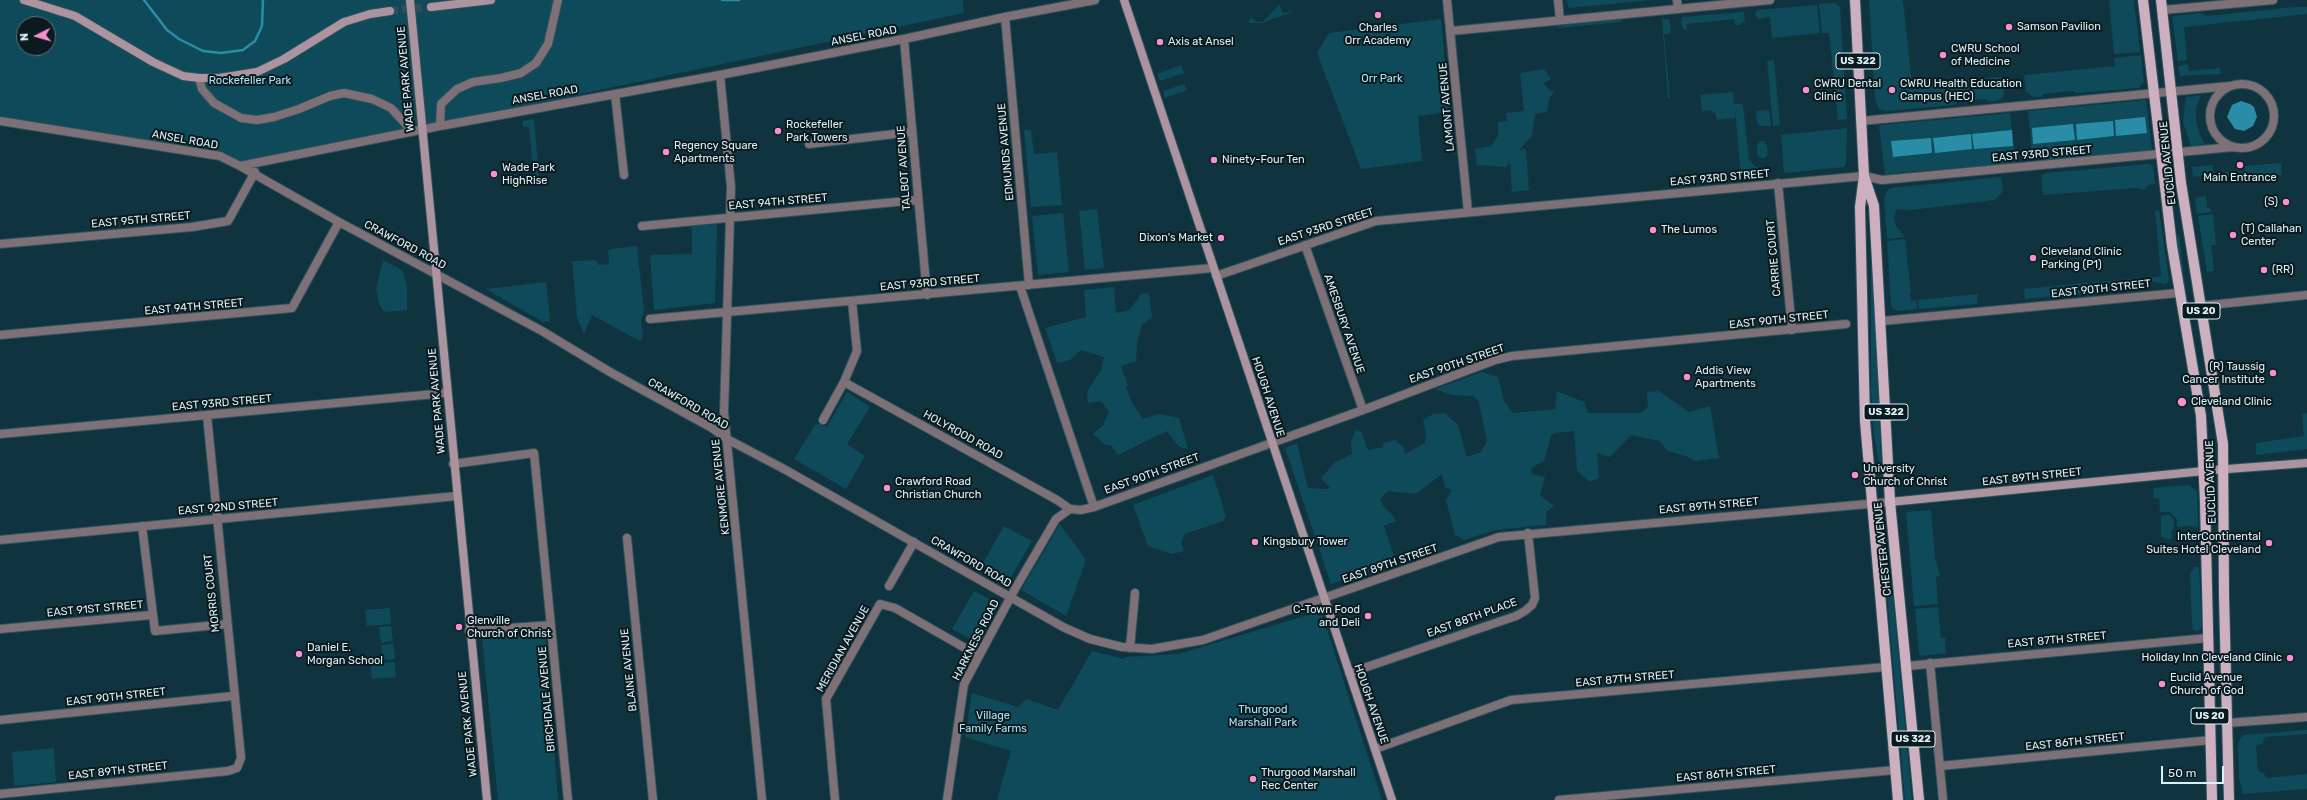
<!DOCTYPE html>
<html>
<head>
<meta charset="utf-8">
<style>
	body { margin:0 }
	#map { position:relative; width:2307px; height:800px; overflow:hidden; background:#0f343f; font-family:Rubik,sans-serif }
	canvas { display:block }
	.north { position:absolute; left:16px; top:16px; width:40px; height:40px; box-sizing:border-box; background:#0a1a1e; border:1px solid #5e7074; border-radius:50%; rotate:265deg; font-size:11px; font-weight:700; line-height:16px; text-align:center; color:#dcf0f6 }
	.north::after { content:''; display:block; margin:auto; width:14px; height:18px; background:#f890cc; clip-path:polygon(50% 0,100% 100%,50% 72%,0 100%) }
	.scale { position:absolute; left:2161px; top:766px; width:63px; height:18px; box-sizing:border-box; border:2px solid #dcf0f6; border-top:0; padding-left:5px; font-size:12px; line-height:14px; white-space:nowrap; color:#dcf0f6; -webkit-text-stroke:3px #0a1a1e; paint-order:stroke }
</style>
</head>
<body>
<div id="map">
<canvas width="2307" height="800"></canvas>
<div class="north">N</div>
<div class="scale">50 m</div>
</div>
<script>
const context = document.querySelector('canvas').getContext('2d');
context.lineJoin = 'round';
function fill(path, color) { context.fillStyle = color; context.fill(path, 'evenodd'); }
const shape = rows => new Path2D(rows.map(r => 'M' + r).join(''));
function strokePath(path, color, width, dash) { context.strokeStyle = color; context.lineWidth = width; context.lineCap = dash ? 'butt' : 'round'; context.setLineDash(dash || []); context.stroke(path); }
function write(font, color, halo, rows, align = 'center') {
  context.font = font + ' Rubik,sans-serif'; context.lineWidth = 4; context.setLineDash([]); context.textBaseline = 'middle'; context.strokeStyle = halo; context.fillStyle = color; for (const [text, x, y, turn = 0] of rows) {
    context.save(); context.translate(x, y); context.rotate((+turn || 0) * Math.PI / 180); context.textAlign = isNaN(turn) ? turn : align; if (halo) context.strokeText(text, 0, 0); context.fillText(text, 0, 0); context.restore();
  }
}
const green = shape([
	[0,0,963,0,964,13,240,166,220,156,0,121],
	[24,24,48,24,48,48,24,48],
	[1567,0,1652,0,1568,8],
	[1869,0,1903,0,1912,84,2002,77,2004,94,2002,98,1996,101,1990,102,1985,99,1957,102,1954,105,1886,111,1879,109,1875,99],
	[2109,0,2134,0,2140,52,2114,54],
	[1835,3,1840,7,1847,119,1838,120,1829,33,1822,33,1819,4],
	[1279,5,1283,13,1293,12,1261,23,1248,23,1251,17,1257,22,1263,22],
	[1817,5,1820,33,1772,38,1770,17,1758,19,1755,15,1757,10],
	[2294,7,2307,7,2307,14,2184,27,2187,60,2178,61,2172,16,2200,13,2208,16],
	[1744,12,1745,21,1739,25,1735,25,1734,19,1687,24,1687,29,1684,30,1681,24,1682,17],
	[1441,19,1449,112,1418,116,1422,161,1361,169,1317,53,1329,33],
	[1621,19,1622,22,1557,28,1557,26],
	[1662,19,1668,19,1670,21,1671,33,1664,35,1670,98,1668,98],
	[2141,55,2144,82,2139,88,2076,93,2072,91,2043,94,2041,97,2034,97,2026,92,2024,75,2115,66,2114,58],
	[1774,60,1780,125,1773,126,1767,61],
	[2188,64,2189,71,2220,68,2221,74,2180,76,2178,66],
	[1181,65,1184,73,1160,81,1157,74],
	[1544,69,1551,79,1544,83,1547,88,1554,92,1549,99,1547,112,1535,114,1532,136,1519,150,1526,149,1529,190,1512,192,1510,162,1506,167,1477,165,1475,149,1491,146,1498,136,1498,122,1507,121,1506,113,1524,111,1520,73],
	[1184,84,1187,90,1165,98,1163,91],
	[1733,92,1734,104,1743,104,1749,160,1756,167,1768,170,1770,173,1741,176,1735,110,1735,118,1717,120,1716,115,1711,110,1702,111,1700,95],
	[2201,95,2196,108,2196,120,2199,133,2205,144,2191,146,2183,122,2185,103,2186,97],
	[2146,100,2152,151,2044,160,2043,153,2032,153,2028,111],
	[1769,110,1771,126,1760,126,1757,122,1756,111],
	[2010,113,2016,163,1885,174,1879,127,1881,125],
	[534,119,539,177,534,181,529,127,523,127,523,121],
	[1847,128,1846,164,1844,167,1784,173,1781,135],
	[1024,130,1031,130,1034,154,1057,152,1062,205,1031,207],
	[1760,141,1764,141,1767,145,1768,155,1763,159,1757,155,1757,146],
	[2281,163,2282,175,2221,178,2221,173,2245,171,2245,166],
	[2148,164,2153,166,2155,184,2148,185,2145,190,2136,188,2043,195,2041,175,2047,173],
	[2213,165,2214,174,2193,177,2192,167],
	[2001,177,2003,191,1995,200,1910,210,1897,209,1894,217,1896,226,1905,237,1887,239,1884,199,1887,191,1891,188],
	[2206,196,2207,208,2210,208,2211,212,2197,214,2195,198],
	[1097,209,1104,268,1085,270,1079,211],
	[2159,210,2169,280,2167,283,2164,284,2143,279,2161,276,2155,211],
	[1063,213,1069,272,1038,275,1032,216],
	[2213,214,2216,245,2211,245,2214,271,2207,272,2198,216],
	[717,224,715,303,654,310,650,255,692,254,692,225],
	[2175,235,2179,235,2192,342],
	[1905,239,1911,293,1909,294,1912,301,1916,300,1917,309,1898,311,1893,309,1891,304,1887,241],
	[637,246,644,310,641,320,643,336,640,341,592,315,584,334,577,318,572,261,595,260,599,265,609,264,608,251,611,249],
	[1871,248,1882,468,1880,469,1873,428,1871,391],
	[383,260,402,270,407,285,407,310,384,312,379,304,376,289],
	[2140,278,2135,288,2025,299,2024,289],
	[546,282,550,321,543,322,486,289],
	[1114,287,1116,313,1130,310,1141,294,1149,293,1152,317,1142,325,1137,342,1136,361,1121,366,1128,385,1126,387,1131,401,1143,419,1159,414,1179,418,1188,449,1179,447,1167,431,1118,455,1112,446,1104,444,1093,434,1103,425,1109,412,1101,401,1088,403,1087,392,1101,370,1104,357,1081,350,1070,360,1057,363,1045,328,1086,317,1084,290],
	[1978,294,1977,304,1919,309,1918,300],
	[1482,372,1498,377,1504,401,1513,413,1555,409,1557,391,1584,402,1588,413,1640,413,1648,408,1647,392,1659,391,1689,412,1710,406,1719,458,1695,461,1686,456,1668,451,1659,441,1631,435,1610,457,1597,453,1599,478,1590,482,1577,471,1574,431,1555,433,1551,436,1544,461,1531,468,1532,474,1545,477,1540,495,1554,506,1546,512,1546,525,1495,530,1464,540,1455,535,1446,500,1452,490,1445,487,1442,474,1416,494,1388,491,1380,499,1384,507,1393,516,1396,521,1384,526,1396,562,1331,584,1285,448,1297,443,1308,488,1327,489,1330,488,1321,478,1335,462,1352,454,1351,442,1356,429,1362,433,1368,450,1383,447,1383,443,1395,440,1404,448,1405,454,1425,443,1426,435,1423,420,1433,414,1445,413,1458,425,1467,457,1481,452,1487,441,1479,402,1473,396,1452,395,1435,389],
	[847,392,870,407,847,444,865,456,846,489,794,459,816,423,827,427],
	[2307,413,2307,449,2256,455,2256,443,2304,436,2302,414],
	[1213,475,1226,516,1223,521,1185,534,1181,543,1184,551,1172,554,1148,546,1133,505],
	[2188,485,2197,491,2198,528,2192,526,2177,527,2177,519,2169,512,2160,512,2159,498,2154,499,2153,488],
	[1931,510,1935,558,1940,576,1936,577,1938,604,1914,606,1906,512],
	[2169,514,2174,520,2174,528,2171,532,2172,539,2164,539,2164,537,2161,537,2161,516],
	[1060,524,1086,560,1066,616,1021,590],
	[1004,526,1032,541,1008,582,981,567],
	[1882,538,1891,575,1912,800,1905,800],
	[2195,567,2199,567,2202,627,2198,631,2193,630,2192,624,2190,573],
	[974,591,997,603,974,641,952,629],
	[1938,607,1941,638,1945,638,1946,653,1921,656,1919,653,1915,609],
	[390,608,391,624,367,626,365,610],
	[1321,611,1382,800,997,800,1011,751,965,737,972,693,1018,707,1027,699,1058,710,1092,651,1124,659,1125,657,1179,654],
	[391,626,393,641,381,643,379,627],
	[545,632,558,800,498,800,482,638],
	[393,644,395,659,383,660,381,645],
	[395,662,396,677,372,679,370,663],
	[2307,730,2307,734,2265,737,2262,744,2256,746,2258,771,2264,773,2266,778,2307,774,2307,789,2243,794,2239,778,2238,743,2243,735],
	[54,748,56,782,14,786,12,752]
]);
const water = shape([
	[2241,101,2250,104,2254,107,2257,117,2253,126,2244,131,2235,129,2227,117,2232,105],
	[2145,117,2147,133,2116,136,2115,120],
	[2113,121,2114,136,2077,140,2076,124],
	[2073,124,2075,140,2033,144,2032,128],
	[2012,130,2013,146,1974,149,1972,134],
	[1971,134,1972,149,1935,153,1933,138],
	[1931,138,1932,153,1893,157,1891,141]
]);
const stream = shape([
	[144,0,167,30,179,39,203,51,221,53,243,50,255,41,262,26,263,0],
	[722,0,739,0]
]);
const secondaryTunnel = shape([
	[390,11,431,7]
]);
const street = shape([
	[1447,0,1468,212],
	[1558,0,1560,20],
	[1677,0,1678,9],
	[2163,10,2273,0],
	[1005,17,1029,285],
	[1451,31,1770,0],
	[904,39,927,295],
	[720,75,731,187,724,412,762,800],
	[199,78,202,89,214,103,241,118,257,120,274,117,299,109,330,96,344,93,372,99,391,108,412,131],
	'2210 116a32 32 0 1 1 64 0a32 32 0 1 1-64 0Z',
	[615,94,624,175],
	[0,121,220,156,240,166,440,126,720,75,904,39,1005,17,1095,0],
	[1861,121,2230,86],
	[440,126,441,104,457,89,473,82,501,78,521,73,536,63,548,44,558,0],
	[809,144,912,132],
	[240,166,339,222,542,331,610,372,712,428,727,439,784,469,1063,627,1090,639,1122,647,1152,649,1203,640,1499,537,1890,502],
	[1778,183,1792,330],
	[642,226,917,200],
	[0,244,192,227,228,221,255,172],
	[1305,245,1363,410],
	[1216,276,1376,221,1864,176,1882,180,2233,147],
	[1020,286,1094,507],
	[2200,306,2307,295],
	[650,319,1213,268],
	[1882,321,2178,293],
	[0,335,292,308,339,222],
	[844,382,1057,500,1070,509],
	[823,420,844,382,857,351,852,301],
	[0,434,446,393],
	[453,464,534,453,568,800],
	[142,526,155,631,227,624],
	[627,538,653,800],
	[0,540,457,496],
	[889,586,914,542],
	[0,629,151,615],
	[469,631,551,625],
	[1130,648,1135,593],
	[1930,663,1943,800],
	[1907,666,2208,638],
	[1349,673,1516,616,1525,611,1532,605,1535,598,1528,533],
	[0,720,233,696],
	[2227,723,2307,717],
	[1375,749,1511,700,1886,667],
	[1940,766,2211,740],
	[0,794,228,771,237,768,241,758,207,415],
	[835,800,826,699,880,604,895,608,979,656],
	[947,800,964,684,1015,589,1056,519,1070,509,1081,510,1094,507,1363,410,1495,360,1512,356,1846,324],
	[1559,800,1895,770]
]);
const secondary = shape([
	[24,0,75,16,153,62,183,76,199,78,219,78,257,72,284,59,344,22,370,14,390,11],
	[410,0,487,800],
	[1124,0,1392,800],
	[431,7,491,0],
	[1890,502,2214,470,2307,463]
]);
const primary = shape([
	[1855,0,1864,176,1860,207,1865,421,1898,800],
	[2143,0,2172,246,2201,416,2205,501,2212,800],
	[2161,0,2181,183,2223,444,2224,595,2229,800],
	[1864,176,1874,206,1890,502,1919,800]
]);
const markers = [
	[1378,15,4,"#f890cc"],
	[2009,27,4,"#f890cc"],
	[1160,42,4,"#f890cc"],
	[1943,55,4,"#f890cc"],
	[1806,90,4,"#f890cc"],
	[1892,90,4,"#f890cc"],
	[778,131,4,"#f890cc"],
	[666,152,4,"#f890cc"],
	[1214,160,4,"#f890cc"],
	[2240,165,4,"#f890cc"],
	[494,174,4,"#f890cc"],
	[2286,202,4,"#f890cc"],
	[1653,230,4,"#f890cc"],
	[2233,235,4,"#f890cc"],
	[1221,238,4,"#f890cc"],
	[2033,258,4,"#f890cc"],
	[2264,270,4,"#f890cc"],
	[2273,373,4,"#f890cc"],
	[1687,377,4,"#f890cc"],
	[2182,402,5,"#f890cc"],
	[1855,475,4,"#f890cc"],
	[887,488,4,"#f890cc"],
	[1255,542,4,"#f890cc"],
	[2269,543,4,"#f890cc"],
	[1368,616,4,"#f890cc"],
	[459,627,4,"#f890cc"],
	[299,654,4,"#f890cc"],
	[2290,658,4,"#f890cc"],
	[2162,684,4,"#f890cc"],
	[1253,779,4,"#f890cc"]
];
const shields = [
	[1858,61,44],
	[2201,311,38],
	[1886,412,44],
	[2210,716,38],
	[1913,739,44]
];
const shieldNames = [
	["US 322",1858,61],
	["US 20",2201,311],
	["US 322",1886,412],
	["US 20",2210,716],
	["US 322",1913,739]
];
const poiNames = [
	["Samson Pavilion",2017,27],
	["Charles",1378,28,"center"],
	["Orr Academy",1378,41,"center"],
	["Axis at Ansel",1168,42],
	["CWRU School",1951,49],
	["of Medicine",1951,62],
	["CWRU Dental",1814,84],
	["Clinic",1814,97],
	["CWRU Health Education",1900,84],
	["Campus (HEC)",1900,97],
	["Rockefeller",786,125],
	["Park Towers",786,138],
	["Regency Square",674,146],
	["Apartments",674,159],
	["Ninety-Four Ten",1222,160],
	["Wade Park",502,168],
	["HighRise",502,181],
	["Main Entrance",2240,178,"center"],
	["(S)",2278,202,"right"],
	["(T) Callahan",2241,229],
	["Center",2241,242],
	["The Lumos",1661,230],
	["Dixon's Market",1213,238,"right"],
	["Cleveland Clinic",2041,252],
	["Parking (P1)",2041,265],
	["(RR)",2272,270],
	["(R) Taussig",2265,367,"right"],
	["Cancer Institute",2265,380,"right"],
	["Addis View",1695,371],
	["Apartments",1695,384],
	["Cleveland Clinic",2191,402],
	["University",1863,469],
	["Church of Christ",1863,482],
	["Crawford Road",895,482],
	["Christian Church",895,495],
	["InterContinental",2261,537,"right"],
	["Suites Hotel Cleveland",2261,550,"right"],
	["Kingsbury Tower",1263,542],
	["C-Town Food",1360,610,"right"],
	["and Deli",1360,623,"right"],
	["Glenville",467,621],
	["Church of Christ",467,634],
	["Daniel E.",307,648],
	["Morgan School",307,661],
	["Holiday Inn Cleveland Clinic",2282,658,"right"],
	["Euclid Avenue",2170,678],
	["Church of God",2170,691],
	["Thurgood Marshall",1261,773],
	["Rec Center",1261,786]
];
const streetNames = [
	["ANSEL ROAD",864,36,-11],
	["WADE PARK AVENUE",406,79,-95],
	["ANSEL ROAD",545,95,-10],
	["LAMONT AVENUE",1447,107,-95],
	["ANSEL ROAD",185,140,10],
	["EDMUNDS AVENUE",1006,152,-95],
	["EAST 93RD STREET",2042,154,-5],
	["EUCLID AVENUE",2168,163,-96],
	["TALBOT AVENUE",904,168,-94],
	["EAST 93RD STREET",1720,178,-5],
	["EAST 94TH STREET",778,202,-5],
	["EAST 95TH STREET",141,220,-5],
	["EAST 93RD STREET",1326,227,-18],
	["CRAWFORD ROAD",405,245,28],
	["CARRIE COURT",1774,258,-95],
	["EAST 93RD STREET",930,283,-5],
	["EAST 90TH STREET",2101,289,-6],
	["EAST 94TH STREET",194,307,-5],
	["EAST 90TH STREET",1779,320,-6],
	["AMESBURY AVENUE",1344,324,71],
	["EAST 90TH STREET",1457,364,-19],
	["HOUGH AVENUE",1268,397,72],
	["WADE PARK AVENUE",437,401,-95],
	["EAST 93RD STREET",222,403,-5],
	["CRAWFORD ROAD",688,404,30],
	["HOLYROOD ROAD",963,435,29],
	["EAST 90TH STREET",1152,474,-20],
	["EAST 89TH STREET",2032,477,-6],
	["EUCLID AVENUE",2211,482,-92],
	["KENMORE AVENUE",721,487,-96],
	["EAST 89TH STREET",1709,506,-5],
	["EAST 92ND STREET",228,507,-5],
	["CHESTER AVENUE",1883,549,-96],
	["CRAWFORD ROAD",971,562,30],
	["EAST 89TH STREET",1390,564,-19],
	["MORRIS COURT",212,593,-96],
	["EAST 91ST STREET",95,609,-5],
	["EAST 88TH PLACE",1472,618,-20],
	["HARKNESS ROAD",976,640,-63],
	["EAST 87TH STREET",2057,640,-5],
	["MERIDIAN AVENUE",843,649,-61],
	["BLAINE AVENUE",629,670,-96],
	["EAST 87TH STREET",1625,679,-5],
	["EAST 90TH STREET",116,697,-6],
	["BIRCHDALE AVENUE",547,699,-95],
	["HOUGH AVENUE",1371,704,71],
	["WADE PARK AVENUE",468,724,-96],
	["EAST 86TH STREET",2075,742,-6],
	["EAST 89TH STREET",118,771,-6],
	["EAST 86TH STREET",1726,774,-5]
];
const parkNames = [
	["Orr Park",1382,79],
	["Rockefeller Park",250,81],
	["Thurgood",1263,710],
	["Marshall Park",1263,723],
	["Village",993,716],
	["Family Farms",993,729]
];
fill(green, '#0e4a59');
fill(water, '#2a8da7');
strokePath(stream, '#2a8da7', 2.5);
strokePath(secondaryTunnel, '#2e505a', 8, [8, 4]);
strokePath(street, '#30525c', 10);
strokePath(secondary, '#30525c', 10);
strokePath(primary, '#30525c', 12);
strokePath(street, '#7e7077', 8);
strokePath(secondary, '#ab94a0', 8);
strokePath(primary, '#cdb0c0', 10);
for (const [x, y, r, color] of markers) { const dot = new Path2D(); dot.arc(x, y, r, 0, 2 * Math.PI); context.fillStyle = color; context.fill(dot); strokePath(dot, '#0a1a1e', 1.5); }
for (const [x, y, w] of shields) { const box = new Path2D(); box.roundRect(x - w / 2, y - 8, w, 16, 3); context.fillStyle = '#0a1a1e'; context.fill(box); strokePath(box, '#dcf0f6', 1); }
write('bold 10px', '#dcf0f6', null, shieldNames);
write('11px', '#dcf0f6', '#0a1a1e', poiNames, 'left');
write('11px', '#dcf0f6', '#0a1a1e', streetNames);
write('11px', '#ade3f4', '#0a1a1e', parkNames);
</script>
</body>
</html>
